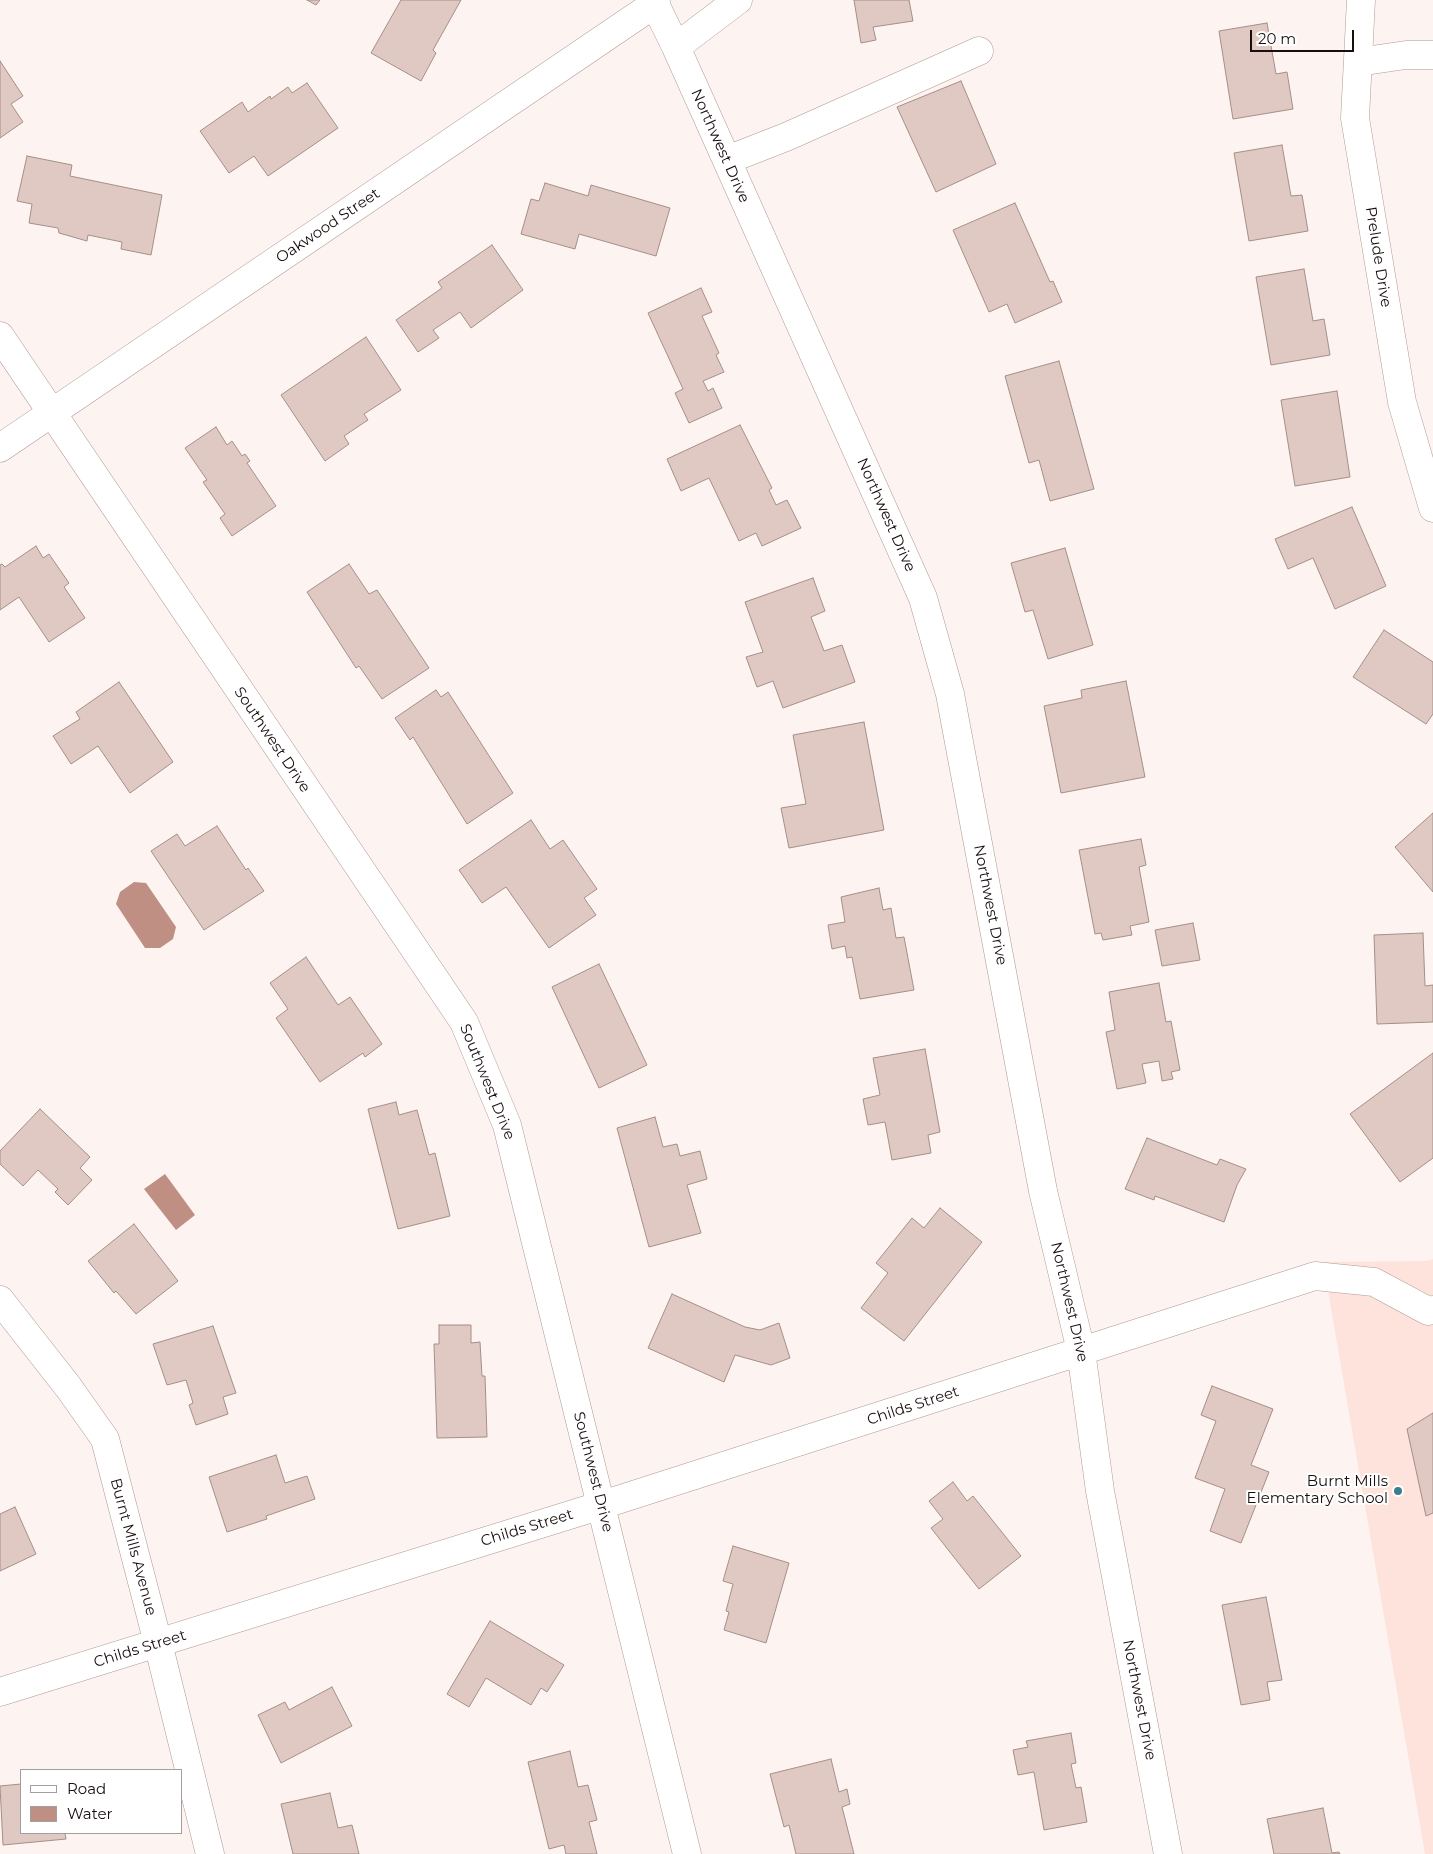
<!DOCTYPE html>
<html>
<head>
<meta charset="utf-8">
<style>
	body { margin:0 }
	#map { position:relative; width:1433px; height:1854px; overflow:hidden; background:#fdf3f0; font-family:Montserrat,sans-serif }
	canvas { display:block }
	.legend { position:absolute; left:20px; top:1769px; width:162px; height:65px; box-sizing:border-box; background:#fff; border:1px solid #a29f9e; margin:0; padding:6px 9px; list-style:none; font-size:15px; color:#170f0d }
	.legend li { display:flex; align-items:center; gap:10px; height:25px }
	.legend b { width:25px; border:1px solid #a29f9e }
	.scale { position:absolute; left:1250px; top:30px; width:104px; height:22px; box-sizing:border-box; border:2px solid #170f0d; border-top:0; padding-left:6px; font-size:15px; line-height:18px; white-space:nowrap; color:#170f0d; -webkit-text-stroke:4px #fff; paint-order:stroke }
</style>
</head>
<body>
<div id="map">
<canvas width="1433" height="1854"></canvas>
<ul class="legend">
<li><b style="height:6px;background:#fff"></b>Road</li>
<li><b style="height:14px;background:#bf8f83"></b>Water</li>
</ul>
<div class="scale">20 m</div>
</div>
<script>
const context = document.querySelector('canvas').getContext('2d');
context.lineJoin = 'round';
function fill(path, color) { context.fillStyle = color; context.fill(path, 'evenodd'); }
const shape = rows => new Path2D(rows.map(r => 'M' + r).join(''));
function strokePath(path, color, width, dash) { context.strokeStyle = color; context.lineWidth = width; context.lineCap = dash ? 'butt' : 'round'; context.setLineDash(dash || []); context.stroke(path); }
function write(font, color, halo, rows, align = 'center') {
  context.font = font + ' Montserrat,sans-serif'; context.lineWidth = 4; context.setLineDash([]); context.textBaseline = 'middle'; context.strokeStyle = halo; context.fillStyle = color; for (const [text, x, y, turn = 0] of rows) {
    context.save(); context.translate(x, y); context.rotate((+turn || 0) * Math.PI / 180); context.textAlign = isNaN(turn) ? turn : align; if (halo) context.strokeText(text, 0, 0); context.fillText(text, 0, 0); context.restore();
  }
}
const built = shape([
	[1433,1259,1433,1854,1425,1854,1323,1262,1427,1261]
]);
const water = shape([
	[134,882,146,883,176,927,173,939,160,948,145,948,116,904,120,892],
	[165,1174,195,1215,176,1230,144,1189]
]);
const building = shape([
	[307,0,320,0,316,5,307,0],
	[401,0,461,0,433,50,436,53,421,81,371,53,401,0],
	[854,0,909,0,913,21,873,27,876,40,861,43,854,0],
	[1267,23,1276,74,1287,72,1293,109,1233,119,1219,31,1267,23],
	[0,61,23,96,11,104,23,122,0,138,0,61],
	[961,81,996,164,936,192,897,107,961,81],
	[307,83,338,128,268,176,254,156,229,173,200,131,242,102,248,112,270,96,271,99,288,87,292,93,307,83],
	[1282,145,1291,196,1302,195,1308,231,1249,241,1234,153,1282,145],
	[27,156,72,165,70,176,162,195,151,255,121,249,122,242,88,235,87,241,59,233,58,228,29,223,32,204,17,201,27,156],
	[545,183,588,196,591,185,670,208,656,256,579,234,575,249,521,234,531,199,539,201,545,183],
	[1015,203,1050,282,1053,281,1062,302,1015,323,1007,304,989,312,953,230,1015,203],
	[492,245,523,290,471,328,460,312,433,330,439,338,418,352,396,320,442,288,438,282,492,245],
	[1304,269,1313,321,1324,319,1330,355,1271,365,1256,277,1304,269],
	[701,288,712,312,702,316,719,353,716,355,724,372,703,381,708,391,713,388,722,408,689,423,675,393,683,389,648,313,701,288],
	[366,337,401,390,364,414,368,420,344,436,349,444,325,461,281,395,366,337],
	[1059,361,1094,489,1050,501,1039,460,1029,463,1005,376,1059,361],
	[1337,391,1350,477,1295,486,1281,400,1337,391],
	[740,425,772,488,769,490,776,505,787,500,801,528,762,546,756,533,739,541,709,478,681,491,667,459,740,425],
	[216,427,227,445,232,441,242,456,245,454,250,461,247,463,276,506,232,536,220,518,225,514,203,482,207,480,185,448,216,427],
	[1352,507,1386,586,1335,609,1313,558,1288,569,1275,539,1352,507],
	[36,546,43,558,49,554,69,583,64,587,85,618,49,642,19,597,0,610,0,565,2,564,5,567,36,546],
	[1065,548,1093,645,1048,659,1033,610,1025,612,1011,563,1065,548],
	[349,564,369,594,377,590,429,668,382,699,359,666,356,668,307,592,349,564],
	[813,578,825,611,811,617,824,651,842,645,855,682,783,708,773,681,757,687,746,657,763,652,745,602,813,578],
	[1384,630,1433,662,1433,714,1426,724,1353,677,1384,630],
	[1126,681,1145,777,1061,793,1044,706,1082,698,1081,690,1126,681],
	[119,682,173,762,130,793,98,746,71,764,53,736,80,719,76,712,119,682],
	[436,690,441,697,448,692,513,793,467,824,413,737,410,740,395,718,436,690],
	[864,722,884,830,789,848,781,808,806,804,793,735,864,722],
	[1433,813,1433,892,1395,847,1433,813],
	[531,820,550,849,563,840,597,889,584,898,596,915,549,948,506,887,482,903,459,870,531,820],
	[217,826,246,870,248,868,264,891,204,930,151,851,177,834,185,846,217,826],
	[1141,839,1146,865,1139,867,1149,922,1130,926,1132,935,1103,940,1101,933,1095,934,1079,850,1141,839],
	[879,888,883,910,891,908,896,938,904,937,914,990,860,999,852,957,847,958,845,946,832,949,828,925,845,922,841,897,879,888],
	[1193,923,1200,960,1162,966,1155,930,1193,923],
	[1423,933,1425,986,1433,985,1433,1022,1377,1024,1374,935,1423,933],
	[306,957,338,1005,350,997,382,1044,365,1057,363,1053,320,1082,276,1018,288,1009,270,983,306,957],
	[599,964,647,1065,599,1088,552,987,599,964],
	[1159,983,1166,1022,1171,1021,1180,1070,1171,1072,1173,1079,1162,1081,1159,1061,1142,1064,1146,1083,1117,1089,1106,1032,1115,1030,1109,992,1159,983],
	[925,1049,940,1132,928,1135,931,1153,892,1160,885,1122,868,1125,863,1099,880,1095,873,1058,925,1049],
	[1433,1053,1433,1158,1400,1182,1350,1114,1433,1053],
	[396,1102,399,1115,417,1110,429,1155,435,1153,450,1216,398,1229,368,1109,396,1102],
	[40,1109,90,1157,80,1168,92,1180,68,1205,55,1192,58,1189,38,1170,23,1186,0,1164,0,1151,40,1109],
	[655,1117,663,1147,677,1144,680,1156,700,1151,707,1179,687,1185,701,1233,649,1247,617,1128,655,1117],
	[1147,1138,1217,1165,1220,1159,1246,1169,1237,1185,1224,1222,1155,1196,1154,1200,1125,1189,1147,1138],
	[940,1208,982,1242,904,1341,861,1308,888,1273,876,1263,912,1218,924,1228,940,1208],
	[134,1224,178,1281,136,1314,116,1291,114,1293,88,1261,134,1224],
	[672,1294,745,1327,760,1330,779,1323,790,1358,771,1365,735,1355,724,1382,648,1348,672,1294],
	[439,1325,471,1325,471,1343,480,1342,482,1376,485,1376,487,1437,437,1438,434,1344,439,1344,439,1325],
	[213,1326,236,1393,223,1397,228,1414,196,1425,189,1405,193,1403,186,1380,167,1385,153,1344,213,1326],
	[1212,1386,1273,1409,1251,1465,1269,1472,1241,1543,1210,1531,1225,1489,1195,1478,1216,1421,1201,1415,1212,1386],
	[1433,1413,1433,1513,1426,1516,1407,1429,1433,1413],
	[276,1455,285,1483,307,1476,315,1499,266,1516,267,1519,227,1532,209,1477,276,1455],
	[953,1482,967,1501,973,1496,1021,1556,979,1589,931,1528,943,1519,929,1501,953,1482],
	[15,1507,36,1554,0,1571,0,1514,15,1507],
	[733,1546,789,1563,766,1643,724,1630,729,1612,726,1611,733,1584,723,1581,733,1546],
	[1266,1597,1282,1680,1267,1682,1270,1700,1241,1705,1222,1605,1266,1597],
	[490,1621,564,1665,547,1692,541,1688,531,1705,486,1678,469,1707,447,1694,490,1621],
	[332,1687,352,1726,281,1763,258,1715,285,1702,289,1710,332,1687],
	[1071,1733,1076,1763,1071,1764,1076,1788,1081,1787,1087,1822,1044,1830,1034,1772,1018,1775,1013,1750,1028,1747,1026,1741,1071,1733],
	[570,1751,578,1787,588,1785,597,1820,589,1822,597,1854,566,1854,564,1845,549,1849,528,1762,570,1751],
	[831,1759,839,1792,847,1789,850,1804,842,1807,854,1854,796,1854,789,1825,784,1827,770,1774,831,1759],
	[21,1784,21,1833,65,1833,66,1839,3,1845,0,1786,21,1784],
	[330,1793,338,1828,352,1825,359,1854,293,1854,281,1804,330,1793],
	[1323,1808,1332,1853,1339,1852,1340,1854,1274,1854,1267,1819,1323,1808]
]);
const minor = shape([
	[653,0,676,47,923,598,950,694,1043,1191,1081,1351,1100,1491,1168,1854],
	[1361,0,1355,118,1402,402,1433,508],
	[676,47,738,0],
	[1358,62,1406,55,1433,55],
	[727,160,786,137,979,51],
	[0,336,464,1022,507,1125,687,1854],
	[0,448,656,3],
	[0,1300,69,1388,105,1439,158,1643,210,1854],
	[0,1692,602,1505,1315,1276,1374,1282,1428,1311,1433,1310]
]);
const markers = [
	[1398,1491,5,"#3b7e8e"]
];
const streetNames = [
	["Northwest Drive",720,146,66],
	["Oakwood Street",328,226,-34],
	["Prelude Drive",1378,257,81],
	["Northwest Drive",886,515,66],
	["Southwest Drive",272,740,56],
	["Northwest Drive",990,905,79],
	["Southwest Drive",487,1082,68],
	["Northwest Drive",1069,1302,77],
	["Childs Street",913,1406,-18],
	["Southwest Drive",593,1472,76],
	["Childs Street",527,1528,-17],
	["Burnt Mills Avenue",133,1547,75],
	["Childs Street",140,1649,-17],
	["Northwest Drive",1139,1700,79]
];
const poiNames = [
	["Burnt Mills",1388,1482],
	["Elementary School",1388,1499]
];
fill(built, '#fee3dc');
fill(water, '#bf8f83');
fill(building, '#e0c9c2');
strokePath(building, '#a58e88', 1);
strokePath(minor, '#b09a94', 29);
strokePath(minor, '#fff', 28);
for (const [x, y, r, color] of markers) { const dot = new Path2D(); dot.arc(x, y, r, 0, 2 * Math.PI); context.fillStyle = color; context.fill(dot); strokePath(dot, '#fff', 2); }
write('15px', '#170f0d', '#fff', streetNames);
write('15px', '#170f0d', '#fff', poiNames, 'right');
</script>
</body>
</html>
